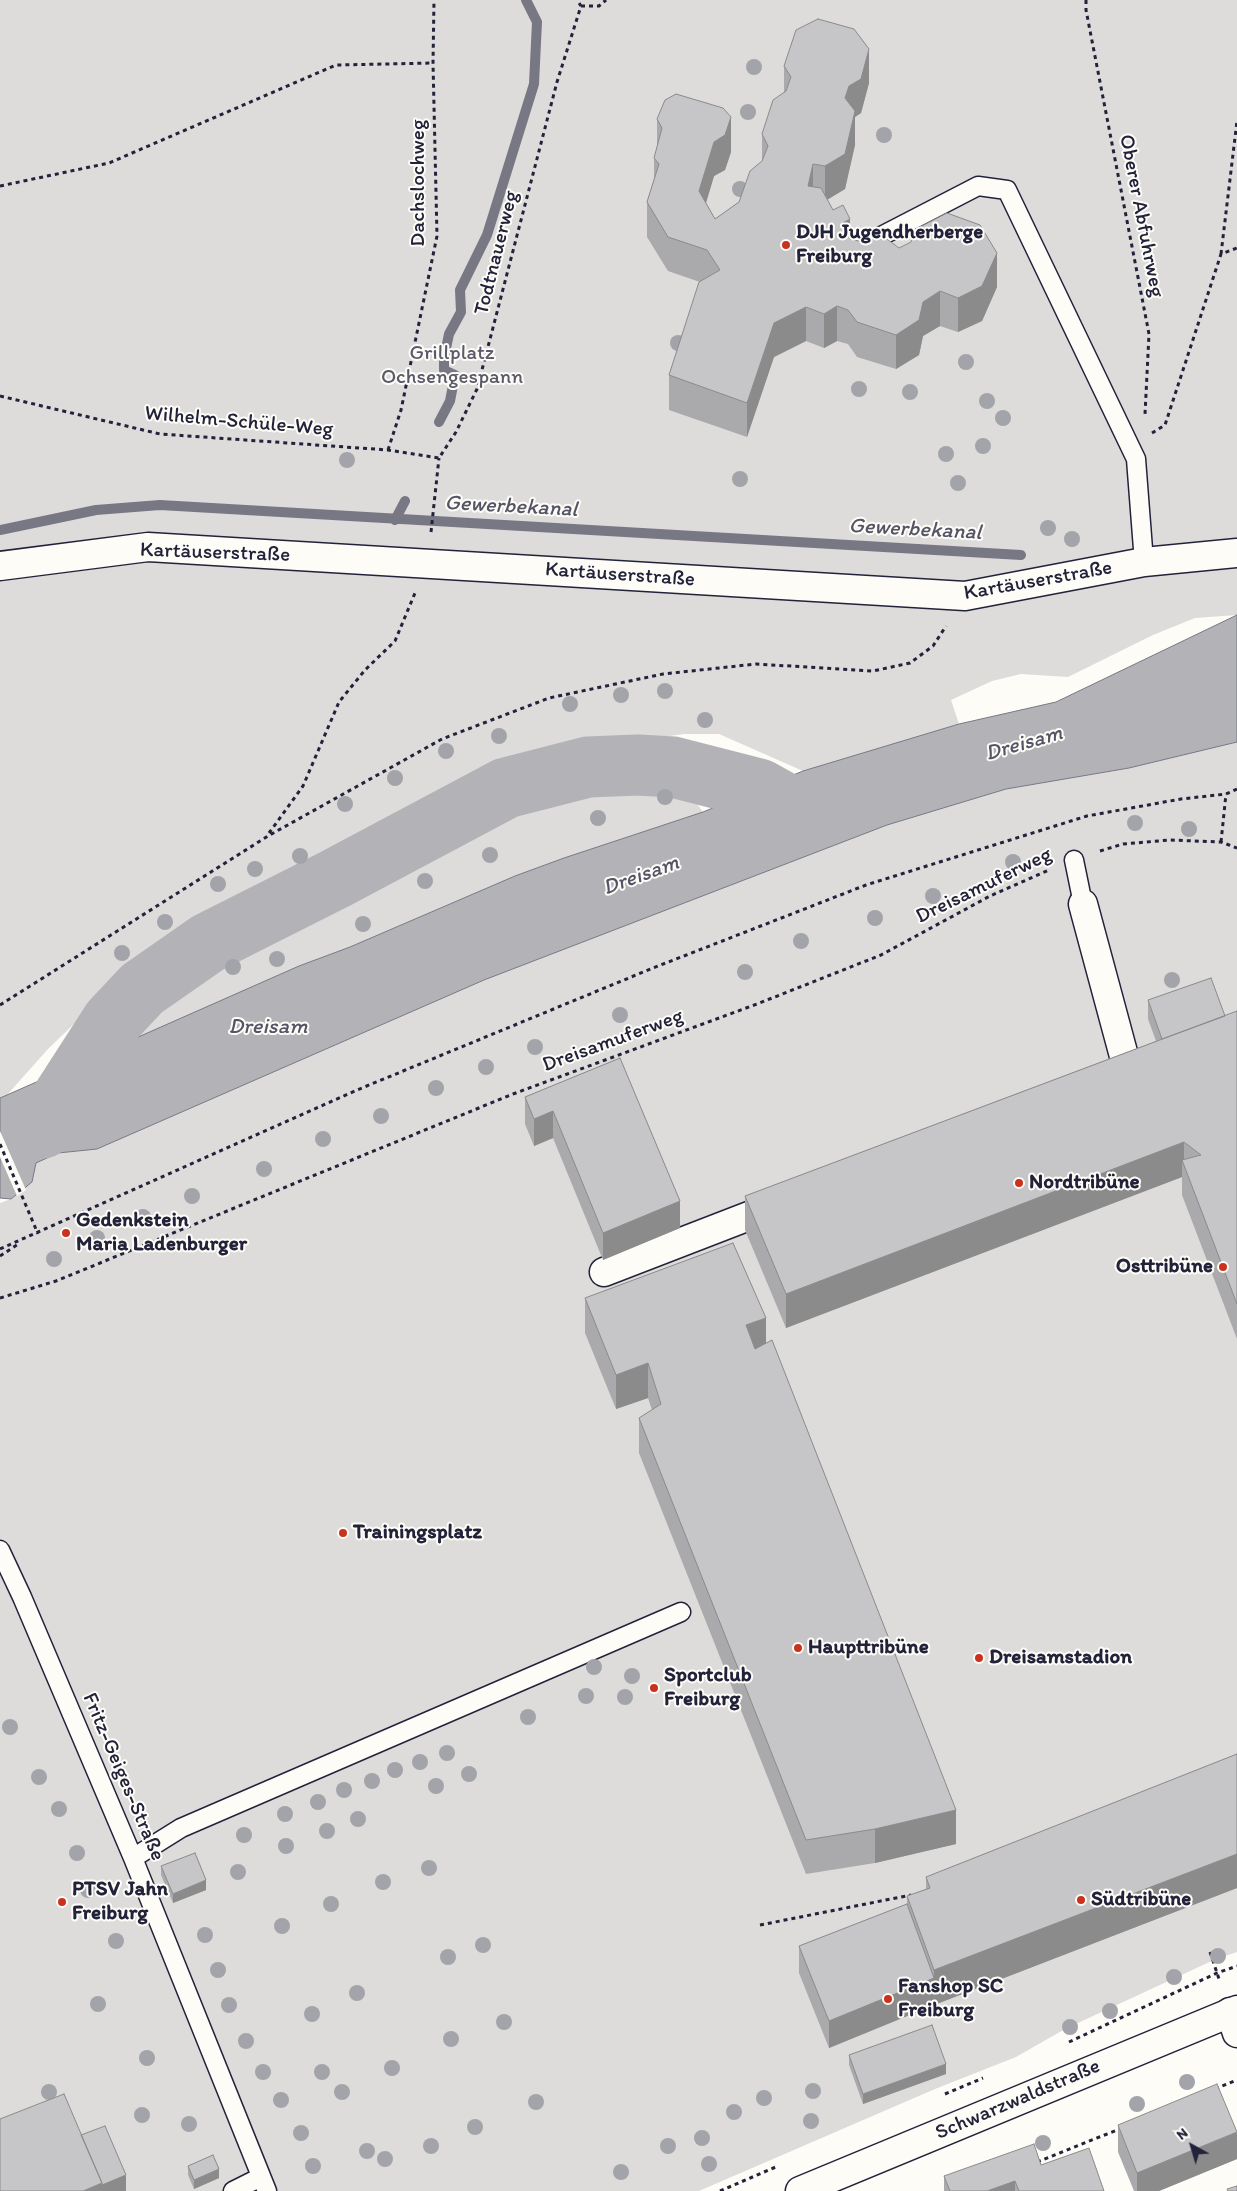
<!DOCTYPE html>
<html>
<head>
<meta charset="utf-8">
<style>
	body { margin:0 }
	#map { position:relative; width:1237px; height:2191px; overflow:hidden; background:#fdfcf7; font-family:Itim,sans-serif }
	canvas { display:block }
	.north { position:absolute; left:1167px; top:2121px; width:50px; height:50px; -webkit-text-stroke:4px #fdfcf7; paint-order:stroke; rotate:321deg; font-size:14px; font-weight:700; line-height:20px; text-align:center; color:#22223b }
	.north::after { content:''; display:block; margin:auto; width:18px; height:22px; background:#22223b; clip-path:polygon(50% 0,100% 100%,50% 72%,0 100%) }
</style>
</head>
<body>
<div id="map">
<canvas width="1237" height="2191"></canvas>
<div class="north">N</div>
</div>
<script>
const context = document.querySelector('canvas').getContext('2d');
context.lineJoin = 'round';
function fill(path, color) { context.fillStyle = color; context.fill(path, 'evenodd'); }
const shape = rows => new Path2D(rows.map(r => 'M' + r).join(''));
function strokePath(path, color, width, dash) { context.strokeStyle = color; context.lineWidth = width; context.lineCap = dash ? 'butt' : 'round'; context.setLineDash(dash || []); context.stroke(path); }
function write(font, color, halo, rows, align = 'center') {
  context.font = font + ' Itim,sans-serif'; context.lineWidth = 4; context.setLineDash([]); context.textBaseline = 'middle'; context.strokeStyle = halo; context.fillStyle = color; for (const [text, x, y, turn = 0] of rows) {
    context.save(); context.translate(x, y); context.rotate((+turn || 0) * Math.PI / 180); context.textAlign = isNaN(turn) ? turn : align; if (halo) context.strokeText(text, 0, 0); context.fillText(text, 0, 0); context.restore();
  }
}
const green = shape([
	[0,0,1237,0,1237,615,1195,618,1153,635,1068,677,1021,674,992,681,951,700,959,724,803,771,719,734,684,734,632,741,532,764,238,902,132,968,48,1049,7,1095,0,1098],
	[1237,742,1237,1952,1216,1959,1065,2029,1016,2057,935,2089,699,2191,0,2191,0,1203,11,1199,32,1182,36,1163,58,1153,97,1149,484,980,887,825,1006,789,1129,768],
	[681,782,703,812,564,858,515,876,350,947,299,966,131,1041,129,1023,235,955,410,872,506,807,571,791,613,783]
]);
const water = shape([
	[1237,615,1237,742,1129,768,1006,789,887,825,484,980,97,1149,58,1153,36,1163,32,1182,11,1199,0,1198,0,1098,7,1095,299,966,350,947,515,876,564,858,703,812,803,771,959,724,1056,702,1237,615]
]);
const pier = shape([
	[0,1131,26,1190,17,1196,0,1157]
]);
const stream = shape([
	[439,422,450,401,455,375,444,370,444,358,449,334,461,312,460,290,487,235,534,84,537,22,526,0],
	[395,520,405,501],
	[0,530,96,510,160,505,1021,555]
]);
const river = shape([
	[43,1128,112,1021,142,989,208,943,335,879,506,788,588,767,638,765,673,767,759,789,806,815]
]);
const path = shape([
	[1086,0,1086,10,1149,334,1145,414],
	[581,6,599,6,606,0],
	[0,186,109,163,336,65,433,63],
	[1221,254,1237,121],
	[0,396,160,434,388,450,439,458,456,432,477,389,557,82,581,6,577,0],
	[1152,433,1165,425,1221,254,1237,248],
	[388,450,401,410,437,236,433,63,434,0],
	[431,532,439,458],
	[269,833,303,786,339,702,365,670,395,641,415,593],
	[1221,842,1226,794],
	[1100,851,1123,844,1170,840,1221,842,1237,848],
	[0,1005,268,836,442,739,549,698,663,674,756,664,873,671,910,663,933,646,946,626],
	[0,1144,38,1234],
	[0,1249,357,1090,653,968,866,885,1087,816,1181,799,1226,794,1237,789],
	[0,1256,20,1243],
	[0,1298,56,1281,513,1094,757,1004,881,955,990,896,1049,870],
	[760,1925,911,1895],
	[1210,1952,1220,1982],
	[1069,2042,1217,1973,1237,1966],
	[1215,2089,1237,2080],
	[945,2094,983,2078],
	[1037,2162,1122,2128],
	[720,2191,778,2166]
]);
const lane = shape([
	[858,248,978,186,1007,190,1136,459,1144,562],
	[1074,860,1083,904],
	[0,1550,22,1597,133,1858,267,2191],
	[133,1858,181,1828,681,1612],
	[233,2191,261,2177]
]);
const street = shape([
	[0,566,148,547,965,596,1144,562,1237,553],
	[1083,904,1128,1071,1110,1078],
	[604,1272,780,1204],
	[1230,2012,1237,2033]
]);
const secondary = shape([
	[800,2191,1237,2010]
]);
const trees = [
	[754,67],
	[748,112],
	[884,135],
	[740,189],
	[678,343],
	[966,362],
	[859,389],
	[910,392],
	[987,401],
	[1003,418],
	[983,446],
	[946,454],
	[347,460],
	[740,479],
	[958,483],
	[1048,528],
	[1072,539],
	[665,691],
	[621,695],
	[570,704],
	[705,720],
	[499,736],
	[446,751],
	[395,778],
	[665,797],
	[345,804],
	[598,818],
	[1135,823],
	[1189,829],
	[490,855],
	[300,856],
	[1013,862],
	[255,869],
	[425,881],
	[218,884],
	[933,896],
	[875,918],
	[165,922],
	[363,924],
	[801,941],
	[122,953],
	[277,959],
	[233,967],
	[745,972],
	[1172,980],
	[620,1015],
	[535,1047],
	[486,1067],
	[436,1088],
	[381,1116],
	[323,1139],
	[264,1169],
	[192,1196],
	[143,1217],
	[97,1238],
	[54,1259],
	[594,1667],
	[632,1676],
	[586,1696],
	[625,1697],
	[528,1717],
	[10,1727],
	[447,1753],
	[420,1762],
	[395,1770],
	[469,1774],
	[39,1777],
	[372,1781],
	[436,1786],
	[344,1790],
	[318,1802],
	[59,1809],
	[285,1814],
	[358,1819],
	[327,1831],
	[244,1835],
	[286,1846],
	[77,1853],
	[429,1868],
	[238,1872],
	[383,1882],
	[88,1890],
	[331,1904],
	[282,1926],
	[205,1935],
	[116,1941],
	[483,1945],
	[1218,1956],
	[448,1957],
	[218,1970],
	[1174,1977],
	[357,1993],
	[98,2004],
	[229,2005],
	[1110,2011],
	[312,2014],
	[504,2022],
	[1070,2027],
	[451,2039],
	[246,2041],
	[147,2058],
	[392,2068],
	[263,2072],
	[322,2072],
	[1187,2082],
	[813,2091],
	[49,2092],
	[342,2092],
	[764,2098],
	[281,2100],
	[536,2102],
	[1137,2104],
	[734,2112],
	[142,2115],
	[811,2121],
	[189,2124],
	[475,2127],
	[301,2133],
	[702,2138],
	[1043,2143],
	[431,2146],
	[668,2146],
	[367,2151],
	[385,2159],
	[709,2164],
	[313,2166],
	[621,2172]
];
const wall = shape([
	[784,66,869,83,861,113,855,117,855,145,845,189,827,200,850,239,863,242,899,248,997,287,982,321,958,332,940,326,923,336,919,355,896,369,857,357,848,344,837,341,824,348,806,341,774,357,747,437,669,410,669,375,700,282,668,271,647,237,647,202,654,179,654,158,657,148,657,119,731,152,725,170,714,176,706,203,715,219,739,202,762,162,762,134,784,93],
	[1148,1000,1225,1016,1237,1011,1237,1339,1182,1195,1182,1177,786,1328,745,1230,745,1196,1156,1041,1148,1019],
	[620,1058,680,1228,603,1260,553,1138,534,1146,525,1124,525,1097],
	[585,1298,766,1343,956,1844,875,1863,806,1874,639,1453,639,1418,652,1410,648,1398,616,1409,585,1333],
	[1237,1754,1237,1888,934,2005,829,2048,799,1973,799,1946,907,1904,907,1896,926,1889,926,1877],
	[161,1866,206,1890,173,1903,161,1875],
	[849,2055,946,2074,863,2104,849,2065],
	[1118,2125,1237,2159,1159,2191,1134,2191,1118,2152],
	[1041,2165,1104,2191,944,2191,944,2176],
	[188,2166,219,2178,194,2189,188,2175]
]);
const shadedWall = shape([
	[869,49,869,83,861,113,855,117,855,145,845,189,825,201,825,166,845,98,849,86],
	[731,117,731,152,725,170,714,176,699,226,699,191,714,142],
	[813,164,813,199,808,186],
	[850,219,850,253,841,224],
	[997,253,997,287,982,321,958,332,958,298],
	[940,291,940,326,923,336,919,355,896,369,896,335,923,302],
	[837,306,837,341,824,348,824,314],
	[806,307,806,341,774,357,747,437,747,403,774,323],
	[553,1111,553,1138,534,1146,534,1119],
	[1184,1142,1184,1166,1182,1160,1182,1177,786,1328,786,1294],
	[680,1201,680,1228,603,1260,603,1233],
	[766,1318,766,1353,746,1359,746,1325],
	[648,1363,648,1398,616,1409,616,1375],
	[956,1810,956,1844,875,1863,875,1829],
	[1237,1854,1237,1888,934,2005,829,2048,829,2021,934,1978,934,1970],
	[206,1880,206,1890,173,1903,173,1894],
	[946,2064,946,2074,863,2104,863,2094],
	[1237,2132,1237,2159,1159,2191,1137,2191,1137,2173],
	[219,2169,219,2178,194,2189,194,2180],
	[126,2175,126,2191,83,2191,102,2183],
	[1015,2181,1015,2191,987,2191]
]);
const building = shape([
	[818,19,854,29,869,49,861,79,849,86,845,98,855,111,845,154,825,166,813,164,808,186,821,188,833,210,843,205,850,219,841,224,850,239,863,242,873,239,887,239,899,248,911,242,916,229,947,213,980,225,997,253,982,286,958,298,940,291,923,302,919,320,896,335,857,322,848,310,837,306,824,314,806,307,774,323,747,403,669,375,699,282,720,270,707,250,668,237,647,202,659,164,654,158,662,128,657,119,665,100,676,94,723,108,731,117,725,135,714,142,699,191,715,219,739,202,750,171,762,161,768,146,762,134,773,100,786,91,791,77,784,66,796,30,818,19],
	[1211,978,1225,1016,1162,1039,1148,1000,1211,978],
	[1237,1011,1237,1304,1182,1160,1201,1155,1184,1142,786,1294,745,1196,1237,1011],
	[620,1058,680,1201,603,1233,553,1111,534,1119,525,1097,620,1058],
	[733,1243,766,1318,746,1325,755,1349,772,1340,956,1810,875,1829,806,1840,639,1418,661,1404,648,1363,616,1375,585,1298,733,1243],
	[1237,1754,1237,1854,934,1970,907,1896,930,1888,926,1877,1237,1754],
	[195,1853,206,1880,173,1894,161,1866,195,1853],
	[907,1904,934,1978,829,2021,799,1946,907,1904],
	[932,2025,946,2064,863,2094,849,2055,932,2025],
	[1217,2084,1237,2132,1137,2173,1118,2125,1217,2084],
	[64,2094,102,2183,83,2191,0,2191,0,2119,64,2094],
	[105,2126,126,2175,102,2185,102,2183,81,2135,105,2126],
	[1034,2144,1041,2165,1089,2148,1104,2191,1019,2191,1015,2181,987,2191,950,2191,944,2176,1034,2144],
	[213,2155,219,2169,194,2180,188,2166,213,2155],
	[1237,2186,1237,2191,1228,2191,1227,2189,1237,2186]
]);
const markers = [
	[786,245,5,"#c8321e"],
	[1019,1183,5,"#c8321e"],
	[66,1233,5,"#c8321e"],
	[1223,1267,5,"#c8321e"],
	[343,1533,5,"#c8321e"],
	[798,1648,5,"#c8321e"],
	[979,1658,5,"#c8321e"],
	[654,1688,5,"#c8321e"],
	[1081,1900,5,"#c8321e"],
	[62,1902,5,"#c8321e"],
	[888,1999,5,"#c8321e"]
];
const streetNames = [
	["Dachslochweg",419,183,-90],
	["Oberer Abfuhrweg",1141,216,79],
	["Todtnauerweg",497,253,-76],
	["Wilhelm-Schüle-Weg",239,422,5],
	["Kartäuserstraße",215,553,2],
	["Kartäuserstraße",620,575,4],
	["Kartäuserstraße",1038,581,-10],
	["Dreisamuferweg",984,886,-26],
	["Dreisamuferweg",613,1041,-20],
	["Fritz-Geiges-Straße",123,1777,67],
	["Schwarzwaldstraße",1018,2100,-23]
];
const poiNames = [
	["DJH Jugendherberge",796,233],
	["Freiburg",796,257],
	["Nordtribüne",1029,1183],
	["Gedenkstein",76,1221],
	["Maria Ladenburger",76,1245],
	["Osttribüne",1213,1267,"right"],
	["Trainingsplatz",353,1533],
	["Haupttribüne",808,1648],
	["Dreisamstadion",989,1658],
	["Sportclub",664,1676],
	["Freiburg",664,1700],
	["PTSV Jahn",72,1890],
	["Freiburg",72,1914],
	["Südtribüne",1091,1900],
	["Fanshop SC",898,1987],
	["Freiburg",898,2011]
];
const parkNames = [
	["Grillplatz",452,354],
	["Ochsengespann",452,378]
];
const waterNames = [
	["Gewerbekanal",511,507,3],
	["Gewerbekanal",915,530,3],
	["Dreisam",1024,744,-16],
	["Dreisam",641,876,-20],
	["Dreisam",268,1027]
];
fill(green, '#dddcdb');
fill(water, '#b2b2b7');
strokePath(water, '#787885', 1);
fill(pier, '#fdfcf7');
strokePath(stream, '#787885', 10);
strokePath(river, '#b2b2b7', 61);
strokePath(lane, '#22223b', 21);
strokePath(street, '#22223b', 31);
strokePath(secondary, '#22223b', 31);
strokePath(path, '#22223b', 3, [4, 4]);
strokePath(lane, '#fdfcf7', 18);
strokePath(street, '#fdfcf7', 28);
strokePath(secondary, '#fdfcf7', 28);
context.fillStyle = '#a3a3aa';
for (const [x, y] of trees) { context.beginPath(); context.arc(x, y, 8, 0, 2 * Math.PI); context.fill(); }
fill(wall, '#aaaaac');
fill(shadedWall, '#8b8b8c');
fill(building, '#c6c6c8');
strokePath(building, '#8b8b8c', 1);
for (const [x, y, r, color] of markers) { const dot = new Path2D(); dot.arc(x, y, r, 0, 2 * Math.PI); context.fillStyle = color; context.fill(dot); strokePath(dot, '#fdfcf7', 2); }
write('21px', '#22223b', '#fdfcf7', streetNames);
write('bold 21px', '#22223b', '#fdfcf7', poiNames, 'left');
write('21px', '#5a5a6b', '#fdfcf7', parkNames);
write('italic 22px', '#545466', '#fdfcf7', waterNames);
</script>
</body>
</html>
